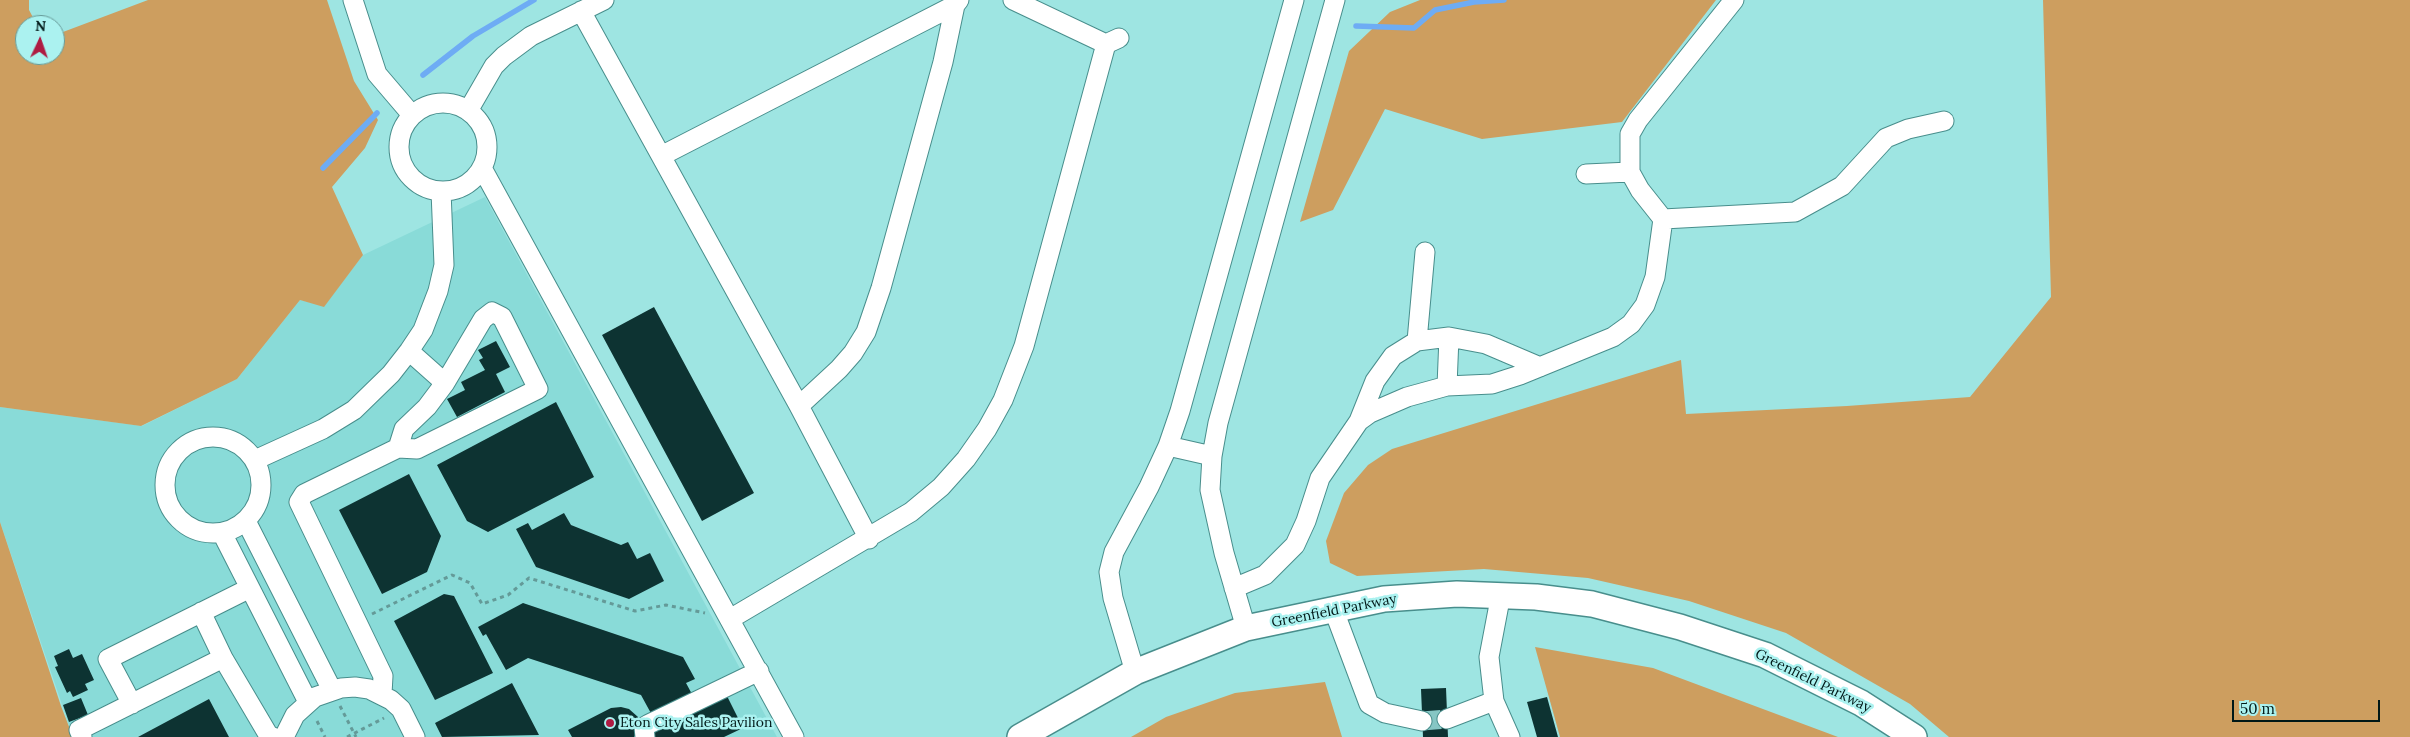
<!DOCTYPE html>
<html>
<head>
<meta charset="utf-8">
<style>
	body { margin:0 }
	#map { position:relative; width:2410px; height:737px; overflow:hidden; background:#9ee5e2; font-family:Lora,serif }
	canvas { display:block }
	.north { position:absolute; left:15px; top:15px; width:50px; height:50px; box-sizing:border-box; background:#abf2f0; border:1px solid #679b99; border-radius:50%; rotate:3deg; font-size:14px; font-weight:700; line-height:20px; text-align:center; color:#001817 }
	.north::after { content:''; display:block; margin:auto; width:18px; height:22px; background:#ae1b42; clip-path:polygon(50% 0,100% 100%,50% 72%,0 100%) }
	.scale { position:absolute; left:2232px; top:700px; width:148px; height:22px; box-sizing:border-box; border:2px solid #001817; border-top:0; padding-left:6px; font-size:15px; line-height:18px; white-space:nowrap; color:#001817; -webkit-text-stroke:4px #abf2f0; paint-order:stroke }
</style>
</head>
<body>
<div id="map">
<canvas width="2410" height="737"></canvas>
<div class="north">N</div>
<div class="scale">50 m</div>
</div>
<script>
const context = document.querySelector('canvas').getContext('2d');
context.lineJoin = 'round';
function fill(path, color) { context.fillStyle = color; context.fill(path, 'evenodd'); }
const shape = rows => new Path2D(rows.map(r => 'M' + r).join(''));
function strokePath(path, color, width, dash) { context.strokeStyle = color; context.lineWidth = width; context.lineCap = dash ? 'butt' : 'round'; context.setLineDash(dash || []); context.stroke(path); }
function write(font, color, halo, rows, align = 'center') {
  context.font = font + ' Lora,serif'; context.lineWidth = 5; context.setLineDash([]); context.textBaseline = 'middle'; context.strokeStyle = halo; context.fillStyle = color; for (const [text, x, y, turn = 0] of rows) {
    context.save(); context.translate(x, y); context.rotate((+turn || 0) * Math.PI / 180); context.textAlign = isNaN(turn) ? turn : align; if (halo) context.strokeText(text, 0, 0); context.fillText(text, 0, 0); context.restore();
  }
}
const built = shape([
	[485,197,777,737,73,737,0,522,0,407,142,426,237,379,300,300,324,306,363,255]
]);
const green = shape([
	[0,0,29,0,29,10,37,25,25,25,25,55,55,55,55,35,148,0,327,0,354,81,378,120,365,148,332,187,363,255,324,307,300,300,237,379,141,426,0,407],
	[1420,0,1716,0,1622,122,1482,139,1385,109,1333,210,1300,222,1349,51,1390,12],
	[2043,0,2410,0,2410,737,1949,737,1910,704,1786,633,1689,601,1588,578,1484,569,1357,576,1330,563,1326,541,1344,493,1368,465,1392,449,1681,360,1686,414,1847,406,1970,397,2051,297],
	[0,522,61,706,73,737,0,737],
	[1535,647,1653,668,1838,737,1560,737],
	[1325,682,1342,737,1131,737,1166,717,1235,693]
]);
const stream = shape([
	[1356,26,1414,28,1435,10,1474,2,1504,0],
	[423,75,473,36,534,0],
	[323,168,377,113]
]);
const building = shape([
	[654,307,754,493,702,521,602,335],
	[496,341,510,367,496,374,505,392,457,417,447,399,465,390,461,382,485,370,479,360,483,358,478,350],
	[556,402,594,477,488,532,467,521,437,465],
	[409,474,441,536,427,572,382,594,339,510],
	[564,513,571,525,621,545,628,542,637,559,650,553,664,581,629,599,536,567,516,529,528,523,532,530],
	[444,594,454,596,493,673,435,700,394,621],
	[523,603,683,657,695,679,686,683,693,696,653,717,641,695,528,658,506,670,486,634,483,636,478,627],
	[69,649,73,658,82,654,94,680,85,684,88,690,73,697,70,691,67,693,55,667,58,666,54,656],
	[512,683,539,735,442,737,435,723],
	[1446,688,1448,737,1423,737,1421,689],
	[727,696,743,728,724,737,648,737,645,730],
	[1547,697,1558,737,1537,737,1527,702],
	[81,698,88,715,69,722,63,705],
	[209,699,229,737,138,737],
	[621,707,629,709,638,717,639,729,634,737,572,737,568,730,611,708]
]);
const minorTunnel = shape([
	[1422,721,1447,719]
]);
const path = shape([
	[372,614,452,575,470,583,482,604,508,595,529,578,635,611,666,605,705,613],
	[340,706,356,737],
	[317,721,325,737],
	[347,737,384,718]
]);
const minor = shape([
	[353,0,377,74,412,115],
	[1013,0,1106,44,1119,38],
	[581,11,799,406,869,539],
	'399 147a44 44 0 1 1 88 0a44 44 0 1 1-88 0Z',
	[468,111,494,66,504,56,531,36,604,0],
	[661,156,955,5],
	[482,168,794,737],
	[1586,174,1630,172],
	[1663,219,1795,212,1842,186,1886,138,1908,129,1944,121],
	[1417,341,1425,252],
	[409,351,445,383],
	[1447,386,1449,337],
	[799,406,839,369,853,353,866,332,881,288,943,62,955,5,959,0],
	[1359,421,1375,381,1393,356,1417,341,1449,337,1486,344,1540,367],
	'165 485a48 48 0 1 1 96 0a48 48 0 1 1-96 0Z',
	[1168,446,1212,456],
	[255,460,323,429,354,410,391,374,409,351,423,330,438,291,444,265,441,191],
	[246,521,332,690],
	[222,533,308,702],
	[1234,588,1265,575,1295,545,1306,521,1320,478,1359,421,1370,413,1407,397,1447,386,1492,384,1520,375,1613,337,1631,324,1645,305,1655,277,1663,219,1640,190,1630,172,1630,134,1638,120,1734,0],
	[1501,594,1489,657,1494,701,1510,737],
	[1333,608,1369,704,1385,713,1422,721],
	[201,612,223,658,269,736,273,737],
	[730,619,911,512,941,487,966,459,987,429,1003,400,1024,346,1106,44],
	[1246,628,1224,553,1210,490,1212,456,1218,423,1335,0],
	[1135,672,1113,598,1109,572,1114,552,1149,487,1168,446,1180,411,1294,0],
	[382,694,383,676,299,502,304,494,398,448,417,449,538,389,502,317,492,312,483,319,445,383,427,407,404,429,398,448],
	[132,704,108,659,250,588],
	[1447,719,1494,701],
	[82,737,79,730,223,658],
	[284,737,295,715,315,697,341,688,355,687,369,689,391,700,401,709,415,737],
	[645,737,644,727,649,724,759,671]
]);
const major = shape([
	[1020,737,1135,672,1246,628,1384,599,1457,594,1536,597,1592,604,1680,627,1765,655,1861,703,1914,737]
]);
const markers = [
	[610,723,5,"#ae1b42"]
];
const streetNames = [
	["Greenfield Parkway",1334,611,-11],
	["Greenfield Parkway",1813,681,26]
];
const poiNames = [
	["Eton City Sales Pavilion",620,723]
];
fill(built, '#89dbd8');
fill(green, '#cd9e5f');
strokePath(stream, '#6eacf4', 5.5);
fill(building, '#0d3332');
strokePath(minorTunnel, '#86c6c4', 19, [19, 9]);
strokePath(minor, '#488e8c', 21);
strokePath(major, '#488e8c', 28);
strokePath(path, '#649a98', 3, [4, 4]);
strokePath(minor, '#fff', 19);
strokePath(major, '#fff', 25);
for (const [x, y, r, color] of markers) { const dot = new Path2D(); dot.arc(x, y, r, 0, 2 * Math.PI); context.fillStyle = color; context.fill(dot); strokePath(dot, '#abf2f0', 2); }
write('14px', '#001817', '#abf2f0', streetNames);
write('14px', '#001817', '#abf2f0', poiNames, 'left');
</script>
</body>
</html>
